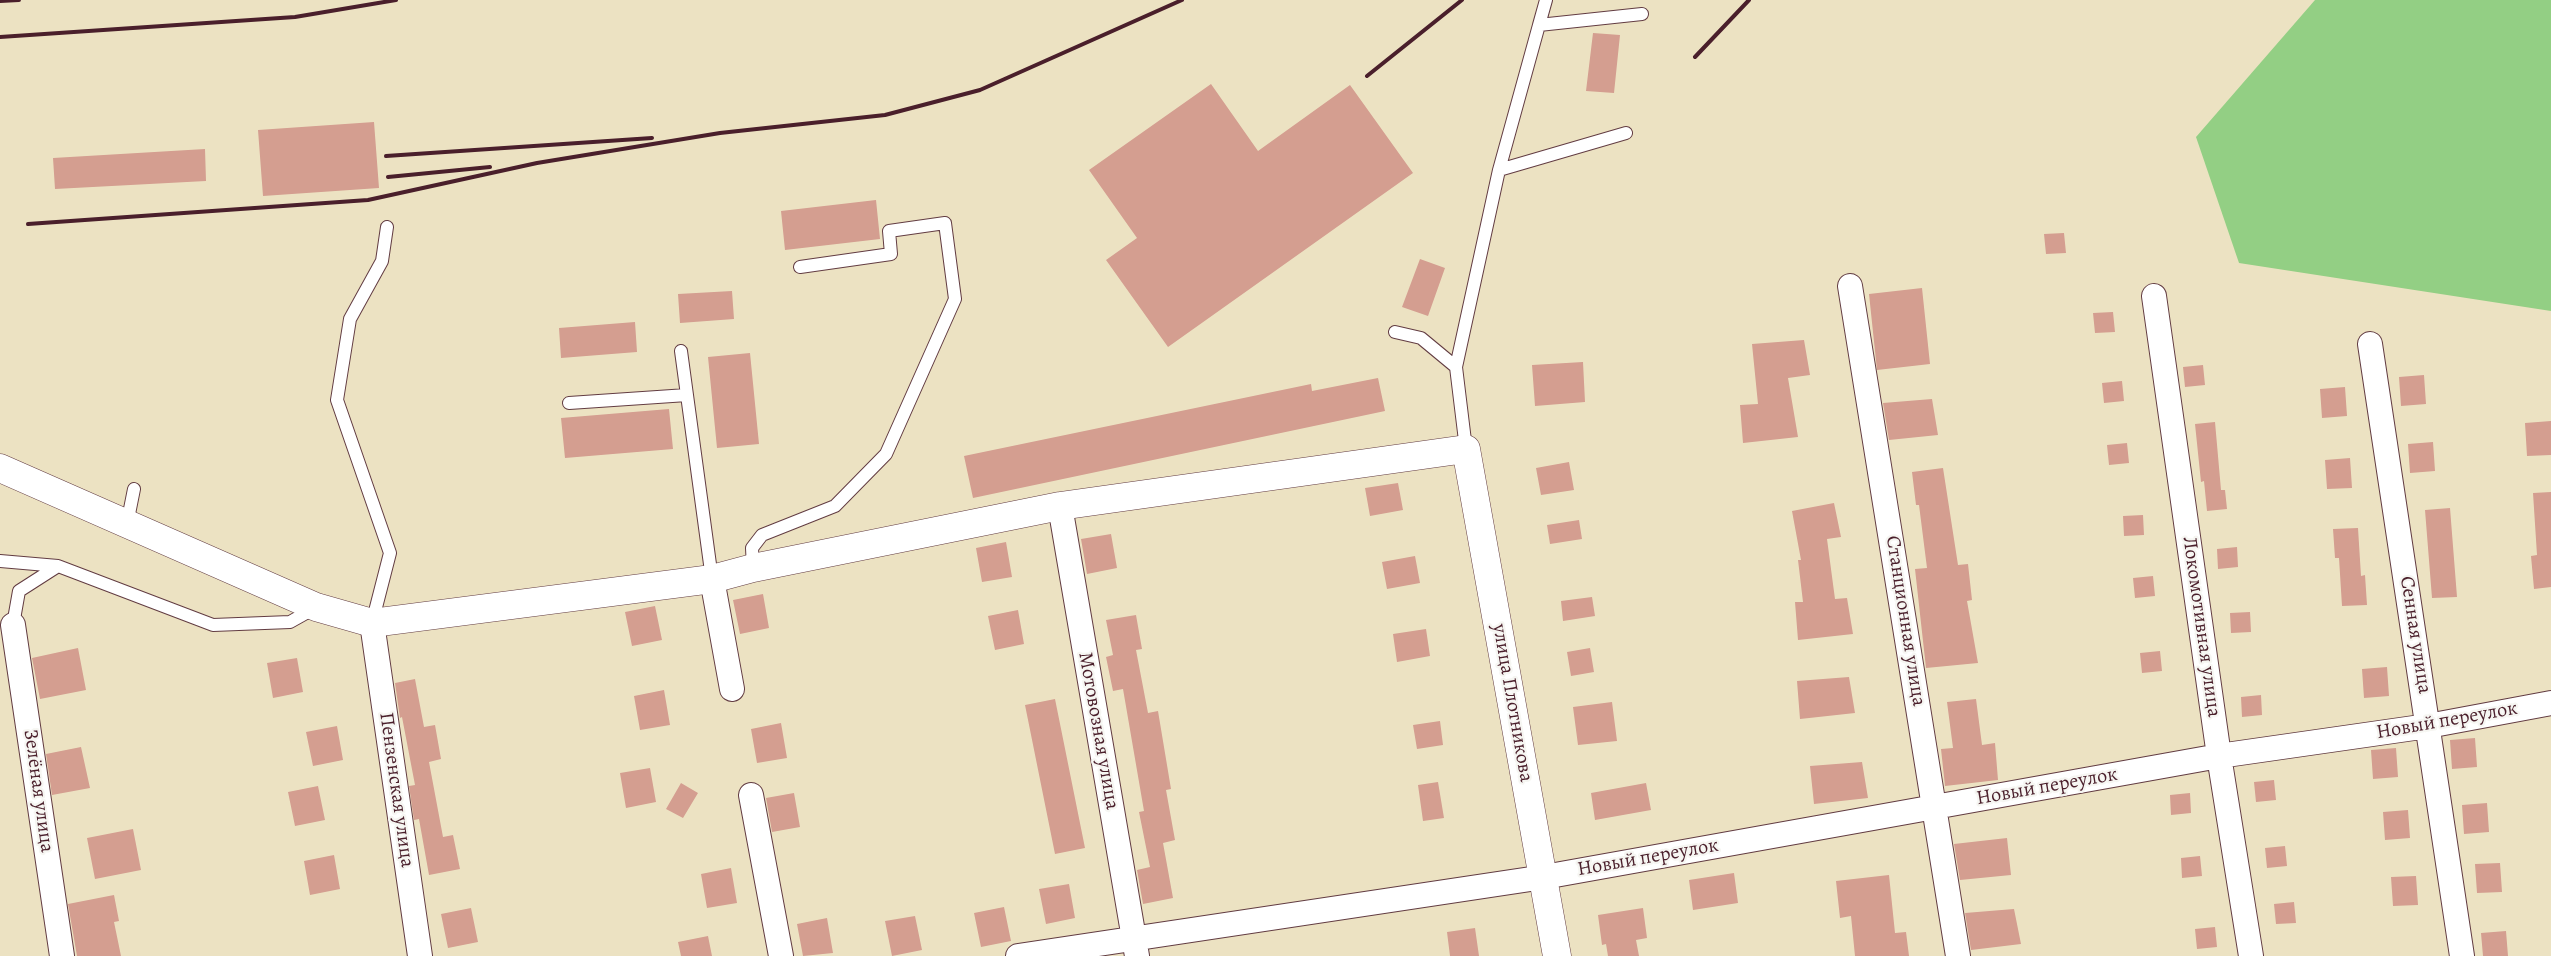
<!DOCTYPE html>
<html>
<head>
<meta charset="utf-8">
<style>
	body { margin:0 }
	canvas { display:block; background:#ece2c2 }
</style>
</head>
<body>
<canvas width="2551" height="956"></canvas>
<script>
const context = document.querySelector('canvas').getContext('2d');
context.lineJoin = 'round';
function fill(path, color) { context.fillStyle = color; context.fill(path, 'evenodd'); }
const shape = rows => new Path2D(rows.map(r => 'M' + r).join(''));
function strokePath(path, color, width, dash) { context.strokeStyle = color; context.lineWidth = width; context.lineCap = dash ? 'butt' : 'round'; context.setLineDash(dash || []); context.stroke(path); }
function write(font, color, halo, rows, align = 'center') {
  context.font = font + ' Alegreya,serif'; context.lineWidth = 4.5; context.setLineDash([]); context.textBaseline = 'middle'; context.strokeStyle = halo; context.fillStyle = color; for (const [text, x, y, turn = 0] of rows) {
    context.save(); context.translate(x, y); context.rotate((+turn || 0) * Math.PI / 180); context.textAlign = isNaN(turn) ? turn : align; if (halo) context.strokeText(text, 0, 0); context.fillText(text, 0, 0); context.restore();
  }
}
const green = shape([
	[2315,0,2551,0,2551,311,2239,263,2196,137]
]);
const building = shape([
	[1593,33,1620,35,1614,93,1586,91],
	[1211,84,1258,151,1350,85,1413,173,1168,347,1106,260,1137,238,1089,170],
	[374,122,379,188,263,196,258,130],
	[205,149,206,181,55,189,53,158],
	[876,200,880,239,785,250,781,211],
	[2064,233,2066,253,2046,254,2044,234],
	[1420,259,1445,268,1428,316,1402,307],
	[1922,288,1930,364,1877,370,1869,294],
	[732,291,734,319,680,323,678,294],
	[2113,312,2115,332,2095,333,2093,313],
	[635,322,637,352,561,358,559,328],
	[1804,340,1810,375,1788,378,1798,437,1743,443,1740,405,1758,404,1752,344],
	[750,353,759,444,717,448,708,357],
	[1583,362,1585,402,1535,406,1532,365],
	[2203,365,2205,385,2185,387,2183,367],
	[2424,375,2426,404,2401,406,2399,377],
	[1378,378,1385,411,973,498,964,456,1311,384,1312,391],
	[2122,381,2124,401,2104,403,2102,383],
	[2345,387,2347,416,2322,418,2320,389],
	[1932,399,1938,435,1889,440,1883,403],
	[669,409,673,449,565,458,561,418],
	[2551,421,2551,455,2527,456,2525,423],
	[2215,422,2221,490,2225,490,2227,509,2207,511,2204,481,2201,482,2195,424],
	[2433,442,2435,471,2410,473,2408,444],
	[2127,443,2129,463,2109,465,2107,445],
	[2350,458,2352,488,2327,489,2325,460],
	[1569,462,1574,490,1541,495,1536,468],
	[1943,468,1958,565,1968,564,1972,600,1967,601,1978,663,1926,668,1915,569,1927,568,1919,505,1916,505,1912,472],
	[1398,483,1403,510,1370,516,1365,488],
	[2551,492,2551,587,2534,589,2531,556,2537,555,2533,493],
	[1834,503,1841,537,1827,539,1835,599,1847,598,1853,634,1798,640,1795,602,1803,602,1798,560,1801,560,1792,511],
	[2450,508,2457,597,2432,598,2425,510],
	[2143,515,2144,535,2124,536,2123,516],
	[1579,520,1582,539,1550,544,1547,525],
	[2358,528,2361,576,2365,575,2367,605,2342,606,2339,558,2335,558,2333,529],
	[1111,534,1117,568,1087,574,1081,539],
	[1006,542,1012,577,982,582,976,548],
	[2237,547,2238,567,2218,569,2217,549],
	[1415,556,1420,583,1387,589,1382,562],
	[2153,576,2155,596,2135,598,2133,578],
	[763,594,769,628,740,634,733,600],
	[1592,597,1595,616,1563,621,1561,601],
	[655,606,662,640,632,646,625,612],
	[1018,610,1024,644,995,650,988,616],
	[2250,612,2251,632,2231,633,2230,613],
	[1136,615,1142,649,1136,650,1148,713,1158,711,1171,789,1166,790,1175,840,1163,843,1173,898,1143,904,1137,870,1150,867,1139,812,1144,811,1123,689,1113,691,1106,657,1113,655,1106,620],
	[1426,629,1430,656,1397,662,1393,634],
	[78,648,86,690,40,699,32,658],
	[1590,648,1594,672,1571,676,1567,652],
	[2160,651,2162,671,2142,673,2140,653],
	[297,658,303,692,273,698,267,663],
	[2387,667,2389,696,2364,698,2362,669],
	[1849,677,1855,713,1800,719,1797,681],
	[415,679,424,727,435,725,441,759,429,762,443,837,453,835,460,869,429,875,419,819,414,820,409,786,415,785,402,717,400,718,395,683],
	[664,690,670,725,640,730,634,696],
	[2261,695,2262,715,2242,717,2241,697],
	[1055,699,1085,848,1055,854,1025,705],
	[1976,699,1982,745,1995,743,1998,780,1945,786,1941,749,1953,748,1947,702],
	[1612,702,1617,741,1578,745,1573,707],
	[1440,721,1443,745,1417,749,1413,725],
	[781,723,787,758,757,763,751,729],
	[337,726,343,760,313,766,306,732],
	[2475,738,2477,767,2452,769,2450,740],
	[81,747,90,788,52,795,46,754],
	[2396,748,2398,777,2373,779,2371,750],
	[1862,762,1868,798,1814,804,1810,766],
	[650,768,656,802,626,808,620,773],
	[2274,780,2276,800,2256,802,2254,782],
	[1438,782,1444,818,1423,821,1418,785],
	[681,783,698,793,683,818,666,809],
	[1646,783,1651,810,1595,820,1591,793],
	[318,786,325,820,295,826,288,792],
	[794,793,800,827,772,832,766,798],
	[2190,793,2191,813,2171,815,2170,795],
	[2487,803,2489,832,2464,834,2462,805],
	[2408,810,2410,838,2385,840,2383,812],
	[133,829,141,870,95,879,87,838],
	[2007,838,2011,875,1960,880,1954,844],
	[2285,846,2287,866,2267,868,2265,848],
	[334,855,340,889,310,895,304,861],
	[2200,856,2202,876,2182,878,2181,858],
	[2500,863,2502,892,2477,893,2475,864],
	[731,868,737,903,707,908,701,874],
	[1734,873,1738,903,1693,910,1689,880],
	[1889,875,1895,933,1906,932,1909,956,1855,956,1851,916,1840,918,1836,881],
	[2416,876,2418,905,2393,906,2391,877],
	[1069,884,1075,918,1046,924,1039,889],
	[114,895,119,921,114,922,121,956,77,956,68,904],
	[2294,902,2296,923,2276,924,2274,904],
	[1004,907,1011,941,981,947,974,913],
	[471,908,478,942,448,948,441,914],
	[1643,908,1647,938,1636,940,1639,956,1608,956,1606,944,1602,945,1598,915],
	[2014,909,2021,944,1971,950,1965,913],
	[915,916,922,950,892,956,885,921],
	[827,918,833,953,803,956,797,924],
	[2215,927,2217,947,2197,949,2195,929],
	[1475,928,1479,956,1450,956,1447,932],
	[2506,931,2508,956,2483,956,2481,933],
	[708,936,712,956,681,956,678,942]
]);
const service = shape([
	[1539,25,1546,0],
	[1499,170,1626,133],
	[1395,332,1421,338,1456,367],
	[681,351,712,579],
	[569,403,687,395],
	[1466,449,1456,367,1499,170,1539,25,1642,14],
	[127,524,134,489],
	[0,561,58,566],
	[753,568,752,548,762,535,835,506,886,454,955,299,945,223,889,231,891,254,800,267],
	[372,623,390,553,337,400,350,319,382,261,387,227],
	[13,625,19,591,58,566,213,625,290,622,315,608]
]);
const minor = shape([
	[1850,286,1958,956],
	[2154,296,2219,756,2251,956],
	[2370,344,2462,956],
	[1060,506,1137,956],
	[712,579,732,689],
	[372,623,420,956],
	[13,625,62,956],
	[751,795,781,956],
	[1018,956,1544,877,2219,756,2428,726,2551,703]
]);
const tertiary = shape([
	[0,468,316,607,372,623,712,579,753,568,1060,506,1466,449,1557,956]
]);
const rail = shape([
	[0,1,19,0],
	[0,37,295,17,396,0],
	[1695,57,1749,0],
	[1367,76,1462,0],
	[386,156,652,138],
	[388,177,490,167],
	[28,224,368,200,537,163,720,133,885,115,980,90,1182,0]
]);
const streetNames = [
	["Станционная улица",1905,621,81],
	["Локомотивная улица",2201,627,82],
	["Сенная улица",2415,635,81],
	["улица Плотникова",1512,703,80],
	["Новый переулок",2447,721,-10],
	["Мотовозная улица",1098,731,80],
	["Новый переулок",2047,787,-10],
	["Пензенская улица",396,790,82],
	["Зелёная улица",38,791,82],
	["Новый переулок",1648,858,-10]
];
fill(green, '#93cf84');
fill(building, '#d49e90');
strokePath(service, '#623c42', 14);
strokePath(minor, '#623c42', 26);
strokePath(tertiary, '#623c42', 29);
strokePath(service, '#fff', 12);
strokePath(minor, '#fff', 24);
strokePath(tertiary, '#fff', 28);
strokePath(rail, '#4a1f2b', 4);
write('20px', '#4a1f2b', '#f6f6f2', streetNames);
</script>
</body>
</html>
